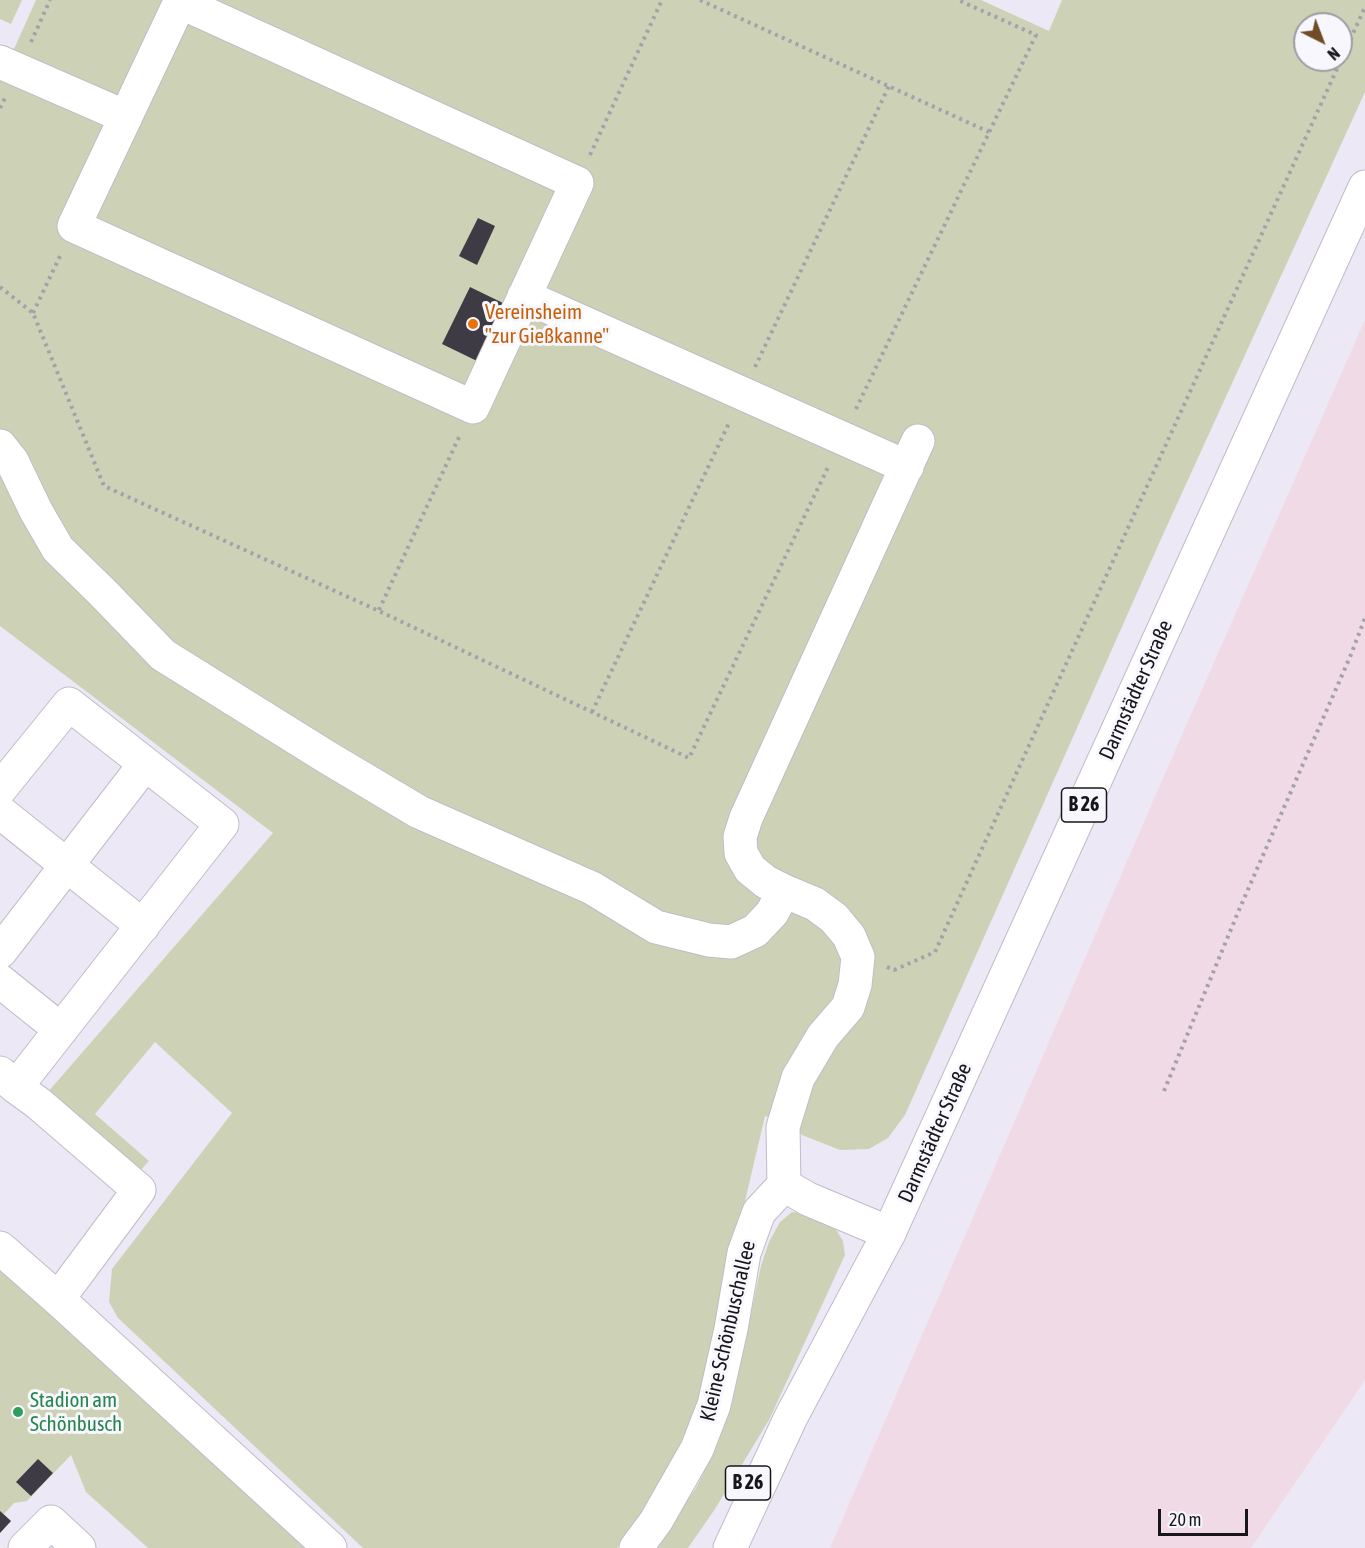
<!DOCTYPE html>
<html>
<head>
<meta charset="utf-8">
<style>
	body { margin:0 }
	#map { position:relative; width:1365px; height:1548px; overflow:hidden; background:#ede8f5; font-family:"Asap Condensed",sans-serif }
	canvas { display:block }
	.north { position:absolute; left:1293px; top:12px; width:60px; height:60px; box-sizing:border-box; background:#f9f7fe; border:2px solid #9f9da3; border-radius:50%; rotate:138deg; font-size:16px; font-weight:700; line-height:24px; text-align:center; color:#17161a }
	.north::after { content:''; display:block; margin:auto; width:21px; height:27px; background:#6f4e25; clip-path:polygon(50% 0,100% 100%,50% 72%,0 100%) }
	.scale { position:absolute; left:1158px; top:1509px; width:90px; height:27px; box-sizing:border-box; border:3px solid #17161a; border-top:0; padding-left:8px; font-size:18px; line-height:21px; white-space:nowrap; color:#17161a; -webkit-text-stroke:4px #f9f7fe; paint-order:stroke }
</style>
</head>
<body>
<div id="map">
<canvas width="1365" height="1548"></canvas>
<div class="north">N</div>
<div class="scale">20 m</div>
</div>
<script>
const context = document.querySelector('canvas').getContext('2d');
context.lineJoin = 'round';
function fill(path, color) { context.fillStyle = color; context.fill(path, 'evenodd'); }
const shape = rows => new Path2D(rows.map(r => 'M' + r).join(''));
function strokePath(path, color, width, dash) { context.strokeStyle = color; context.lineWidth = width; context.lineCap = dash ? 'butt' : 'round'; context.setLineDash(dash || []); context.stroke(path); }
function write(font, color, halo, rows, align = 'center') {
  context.font = font + ' "Asap Condensed",sans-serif'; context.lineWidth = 6; context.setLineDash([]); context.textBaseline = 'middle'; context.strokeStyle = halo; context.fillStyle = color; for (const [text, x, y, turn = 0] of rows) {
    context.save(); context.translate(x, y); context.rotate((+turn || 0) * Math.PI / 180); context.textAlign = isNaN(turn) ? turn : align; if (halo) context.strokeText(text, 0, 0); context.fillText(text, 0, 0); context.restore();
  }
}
const industrial = shape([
	[1365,320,1365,1380,1251,1548,830,1548,1167,769]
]);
const green = shape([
	[0,0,22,0,11,24,0,19],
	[36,0,981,0,1049,31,1062,0,1365,0,1365,92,1161,539,905,1115,888,1138,869,1149,840,1150,802,1135,791,1124,765,1116,690,1435,661,1487,617,1548,363,1548,118,1318,109,1302,112,1269,232,1113,155,1042,95,1114,149,1161,139,1172,47,1093,273,833,0,626,0,80],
	[1305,24,1341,24,1341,60,1305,60],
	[792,1212,805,1213,832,1223,843,1241,845,1255,769,1420,715,1509,688,1548,654,1548,696,1488,714,1451,732,1404,761,1266,769,1242,780,1222],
	[0,1264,309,1548,148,1548,86,1492,71,1455,27,1501,14,1503,4,1514,11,1521,0,1533]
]);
const building = shape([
	[478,218,495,226,477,265,459,256],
	[470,287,505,304,477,361,442,344],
	[38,1459,53,1473,31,1496,16,1482],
	[0,1511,11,1521,0,1533]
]);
const path = shape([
	[700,0,989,132],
	[31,42,50,0],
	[1341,60,1365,7],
	[0,108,5,98],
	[590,155,662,0],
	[0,287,33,313,104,486,379,611,689,758,829,465],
	[33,313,61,254],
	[755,367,889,86],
	[856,409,1036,35,958,0],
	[379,610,460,435],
	[592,712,729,423],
	[887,967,894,970,935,952,1341,60],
	[1164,1091,1239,910,1350,657,1365,618]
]);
const minor = shape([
	[180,2,577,183,473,407,74,226,180,2],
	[0,62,126,117],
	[524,296,907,467],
	[0,446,12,461,36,511,58,549,103,593,163,655,325,756,419,812,592,888,656,927,709,940,731,942,755,931,772,913,784,891],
	[0,789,69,704,222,824,16,1087,0,1073],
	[0,812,143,926],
	[0,952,145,764],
	[0,981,61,1030],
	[16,1087,38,1103,139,1190,58,1299,330,1548],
	[784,1185,783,1127,798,1078,823,1036,848,1007,855,985,858,957,849,936,834,918,815,904,784,891,766,882,750,869,741,853,740,837,746,818,918,441],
	[0,1248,58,1299],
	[25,1548,51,1522,79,1548],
	[636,1548,656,1521,697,1449,714,1405,731,1329,744,1253,759,1212,784,1185,808,1199,889,1233]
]);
const major = shape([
	[730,1548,791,1417,889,1233,1365,187]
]);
const markers = [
	[473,324,6,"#e8710a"],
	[18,1412,6,"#2e9e5b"]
];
const shields = [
	[1084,805,45],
	[748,1483,45]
];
const shieldNames = [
	["B 26",1084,805],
	["B 26",748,1483]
];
const foodNames = [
	["Vereinsheim",485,312],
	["\"zur Gießkanne\"",485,336]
];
const streetNames = [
	["Darmstädter Straße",1136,690,-66],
	["Darmstädter Straße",935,1133,-66],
	["Kleine Schönbuschallee",728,1331,-77]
];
const leisureNames = [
	["Stadion am",30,1400],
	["Schönbusch",30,1424]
];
fill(industrial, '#f0dae6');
fill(green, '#cdd2b7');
fill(building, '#3f3b45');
strokePath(minor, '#c0bcc7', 35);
strokePath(major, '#c0bcc7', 35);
strokePath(path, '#a4a1ab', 4, [3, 4.5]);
strokePath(minor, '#fff', 33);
strokePath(major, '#fff', 33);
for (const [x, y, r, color] of markers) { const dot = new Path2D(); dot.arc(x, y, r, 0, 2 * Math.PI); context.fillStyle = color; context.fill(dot); strokePath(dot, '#f9f7fe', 2); }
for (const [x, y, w] of shields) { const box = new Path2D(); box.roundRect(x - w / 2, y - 17, w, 34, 4.5); context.fillStyle = '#f9f7fe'; context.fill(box); strokePath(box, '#17161a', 1.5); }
write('bold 20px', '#17161a', null, shieldNames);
write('21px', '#c56008', '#f9f7fe', foodNames, 'left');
write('21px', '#17161a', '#f9f7fe', streetNames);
write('21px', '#27864d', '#f9f7fe', leisureNames, 'left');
</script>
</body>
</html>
